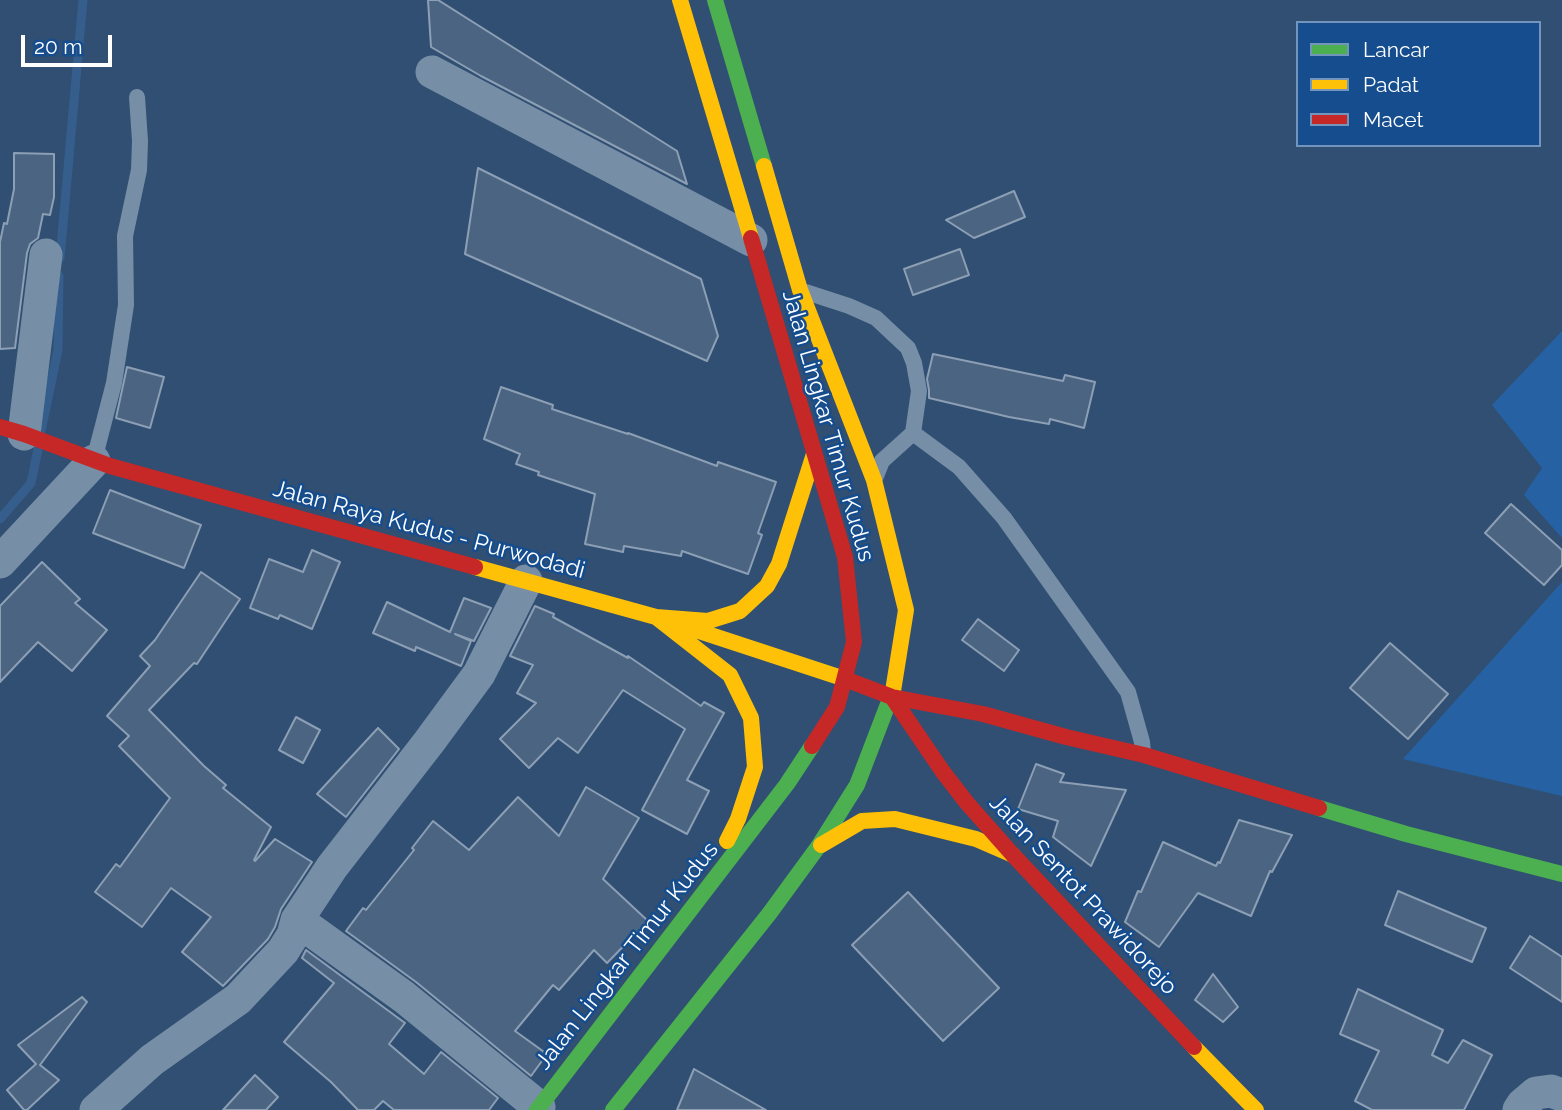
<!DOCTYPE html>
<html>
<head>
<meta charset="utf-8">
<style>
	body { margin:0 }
	#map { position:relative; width:1562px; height:1110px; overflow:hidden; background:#304f73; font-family:Raleway,sans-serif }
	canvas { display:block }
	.legend { position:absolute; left:1296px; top:21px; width:245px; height:126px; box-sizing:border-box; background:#154d8e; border:2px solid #7394bb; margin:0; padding:9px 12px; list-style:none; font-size:21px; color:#fff }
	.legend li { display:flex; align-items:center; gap:14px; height:35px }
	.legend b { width:35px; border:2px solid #7394bb }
	.scale { position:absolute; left:21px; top:35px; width:91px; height:32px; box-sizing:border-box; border:4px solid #fff; border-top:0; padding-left:9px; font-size:21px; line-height:24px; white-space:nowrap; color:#fff; -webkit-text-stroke:5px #154d8e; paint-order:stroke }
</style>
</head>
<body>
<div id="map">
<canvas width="1562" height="1110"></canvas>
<ul class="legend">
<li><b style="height:9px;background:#4caf50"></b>Lancar</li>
<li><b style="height:9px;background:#ffc107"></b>Padat</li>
<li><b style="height:9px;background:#c62828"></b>Macet</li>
</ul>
<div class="scale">20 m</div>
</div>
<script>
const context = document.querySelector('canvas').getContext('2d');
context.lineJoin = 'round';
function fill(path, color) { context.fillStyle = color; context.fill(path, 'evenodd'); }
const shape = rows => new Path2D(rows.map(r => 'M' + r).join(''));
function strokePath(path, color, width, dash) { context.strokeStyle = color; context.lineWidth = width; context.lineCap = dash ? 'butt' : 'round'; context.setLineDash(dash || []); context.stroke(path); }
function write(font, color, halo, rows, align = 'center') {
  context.font = font + ' Raleway,sans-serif'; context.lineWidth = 5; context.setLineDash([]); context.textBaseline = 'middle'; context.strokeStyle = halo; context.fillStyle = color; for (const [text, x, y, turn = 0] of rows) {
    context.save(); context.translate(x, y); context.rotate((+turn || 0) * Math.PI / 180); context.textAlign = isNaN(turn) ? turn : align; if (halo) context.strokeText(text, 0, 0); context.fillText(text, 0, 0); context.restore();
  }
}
const green = shape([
	[1562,331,1562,538,1524,495,1542,468,1492,405],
	[1562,582,1562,796,1403,759]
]);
const stream = shape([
	[60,258,83,0],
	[41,431,58,350,59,276],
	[0,519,31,483,38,449]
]);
const building = shape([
	[428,0,438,0,677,151,687,184,481,76,431,47,428,0],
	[14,153,54,154,54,197,50,215,43,214,38,238,30,244,27,253,15,348,0,349,0,242,4,223,7,224,14,189,14,153],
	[478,168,701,279,718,336,707,361,465,254,478,168],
	[1014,191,1025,217,974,238,946,220,1014,191],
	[960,249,969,275,913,295,904,269,960,249],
	[933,354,1063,381,1065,375,1095,382,1084,428,1050,419,1049,424,1009,417,929,398,929,390,927,379,933,354],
	[127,367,164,377,150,428,116,418,127,367],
	[501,387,553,405,552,409,628,434,628,433,717,466,718,462,776,482,758,533,762,535,748,574,682,551,681,556,624,546,623,552,585,544,595,494,538,475,539,472,516,464,520,454,484,439,501,387],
	[110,490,201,525,184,568,93,533,110,490],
	[1511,504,1562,550,1562,565,1544,585,1485,533,1511,504],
	[312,550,340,562,312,629,280,615,278,619,250,608,269,559,303,572,312,550],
	[42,562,80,599,75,603,107,630,72,671,38,642,0,682,0,606,42,562],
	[201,572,240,599,197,664,194,663,149,710,204,766,226,785,223,788,271,827,254,860,255,861,275,839,312,862,281,909,275,927,268,939,223,986,182,952,211,917,171,888,142,927,95,892,116,864,120,867,170,798,119,746,129,736,107,716,150,666,140,656,155,640,201,572],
	[464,598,491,608,474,641,455,634,471,641,461,666,416,647,415,651,373,633,387,602,450,632,464,598],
	[535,606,554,614,553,617,628,658,628,656,701,706,704,702,724,713,687,780,709,791,687,834,642,810,685,729,623,690,578,753,558,738,529,768,500,739,536,703,517,693,533,665,510,656,535,606],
	[978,619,1019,650,1004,671,962,640,978,619],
	[1390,643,1448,694,1408,739,1350,688,1390,643],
	[296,717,320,730,303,763,279,750,296,717],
	[378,728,399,749,346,817,317,794,378,728],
	[1036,764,1064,774,1060,782,1126,790,1091,866,1053,837,1058,821,1018,809,1036,764],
	[586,787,639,818,603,879,648,921,607,963,594,950,559,990,553,985,515,1031,547,1054,531,1076,416,982,346,931,363,908,366,910,414,850,412,848,433,821,469,850,518,797,559,836,586,787],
	[1239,820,1292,835,1272,872,1270,871,1251,916,1198,893,1159,947,1125,922,1138,891,1141,892,1163,842,1216,866,1218,862,1220,863,1239,820],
	[1398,891,1486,928,1472,962,1385,925,1398,891],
	[908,892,999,988,943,1041,852,945,908,892],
	[1530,936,1562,957,1562,1002,1510,968,1530,936],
	[306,950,405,1023,389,1044,424,1074,441,1052,498,1098,489,1110,394,1110,383,1101,374,1110,358,1110,331,1082,284,1042,334,983,302,958,306,950],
	[1213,974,1238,1007,1223,1022,1195,1000,1213,974],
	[1358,989,1443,1030,1432,1055,1448,1063,1463,1040,1492,1055,1464,1110,1372,1110,1355,1101,1379,1051,1340,1034,1358,989],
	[82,997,87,1002,40,1065,59,1080,27,1110,24,1110,7,1090,36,1064,18,1045,82,997],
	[694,1069,766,1110,677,1110,694,1069],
	[255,1075,278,1097,266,1110,223,1110,255,1075]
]);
const lane = shape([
	[806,292,849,306,876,318,908,348,914,363,919,391,913,433,882,461,876,476],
	[913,433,959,467,1004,518,1128,692,1142,742,1143,753],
	[94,460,114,383,126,305,125,236,139,170,140,141,137,97]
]);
const street = shape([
	[432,72,751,240],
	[24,434,46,255],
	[0,562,94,461],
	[297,920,404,997,539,1107],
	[96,1110,152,1060,238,999,283,951,293,935,297,920,332,867,429,742,479,674,526,581],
	[1519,1110,1523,1104,1536,1093,1551,1091,1562,1095]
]);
const fast = shape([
	[715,0,764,166],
	[1319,808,1406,834,1562,874],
	[537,1110,787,784,812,746],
	[613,1110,769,914,818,847,857,785,893,691]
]);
const slow = shape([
	[680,0,751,238],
	[764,166,800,290,874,480,906,610,893,691],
	[475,567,656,617,845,679],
	[656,617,730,675,751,718,755,767,738,819,727,841],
	[656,617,708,621,740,611,767,586,779,564,814,454],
	[821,845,862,821,895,819,976,839,1013,855],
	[1194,1047,1256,1110]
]);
const jam = shape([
	[751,238,845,557,854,642,837,707,812,746],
	[0,427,24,434,110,466,475,567],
	[845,679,892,697,983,714,1066,737,1144,755,1319,808],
	[892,697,943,772,967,803,1013,855,1194,1047]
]);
const streetNames = [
	["Jalan Lingkar Timur Kudus",828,426,74],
	["Jalan Raya Kudus - Purwodadi",429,530,15],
	["Jalan Sentot Prawidorejo",1083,895,47],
	["Jalan Lingkar Timur Kudus",627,956,-52]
];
fill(green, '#2662a3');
strokePath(stream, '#355e8c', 9);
fill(building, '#4b6481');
strokePath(building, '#8c9fb4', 2);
strokePath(lane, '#778fa6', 16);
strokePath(street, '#778fa6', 33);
strokePath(fast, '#4caf50', 16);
strokePath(slow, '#ffc107', 16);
strokePath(jam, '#c62828', 16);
write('23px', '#fff', '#154d8e', streetNames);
</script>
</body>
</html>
